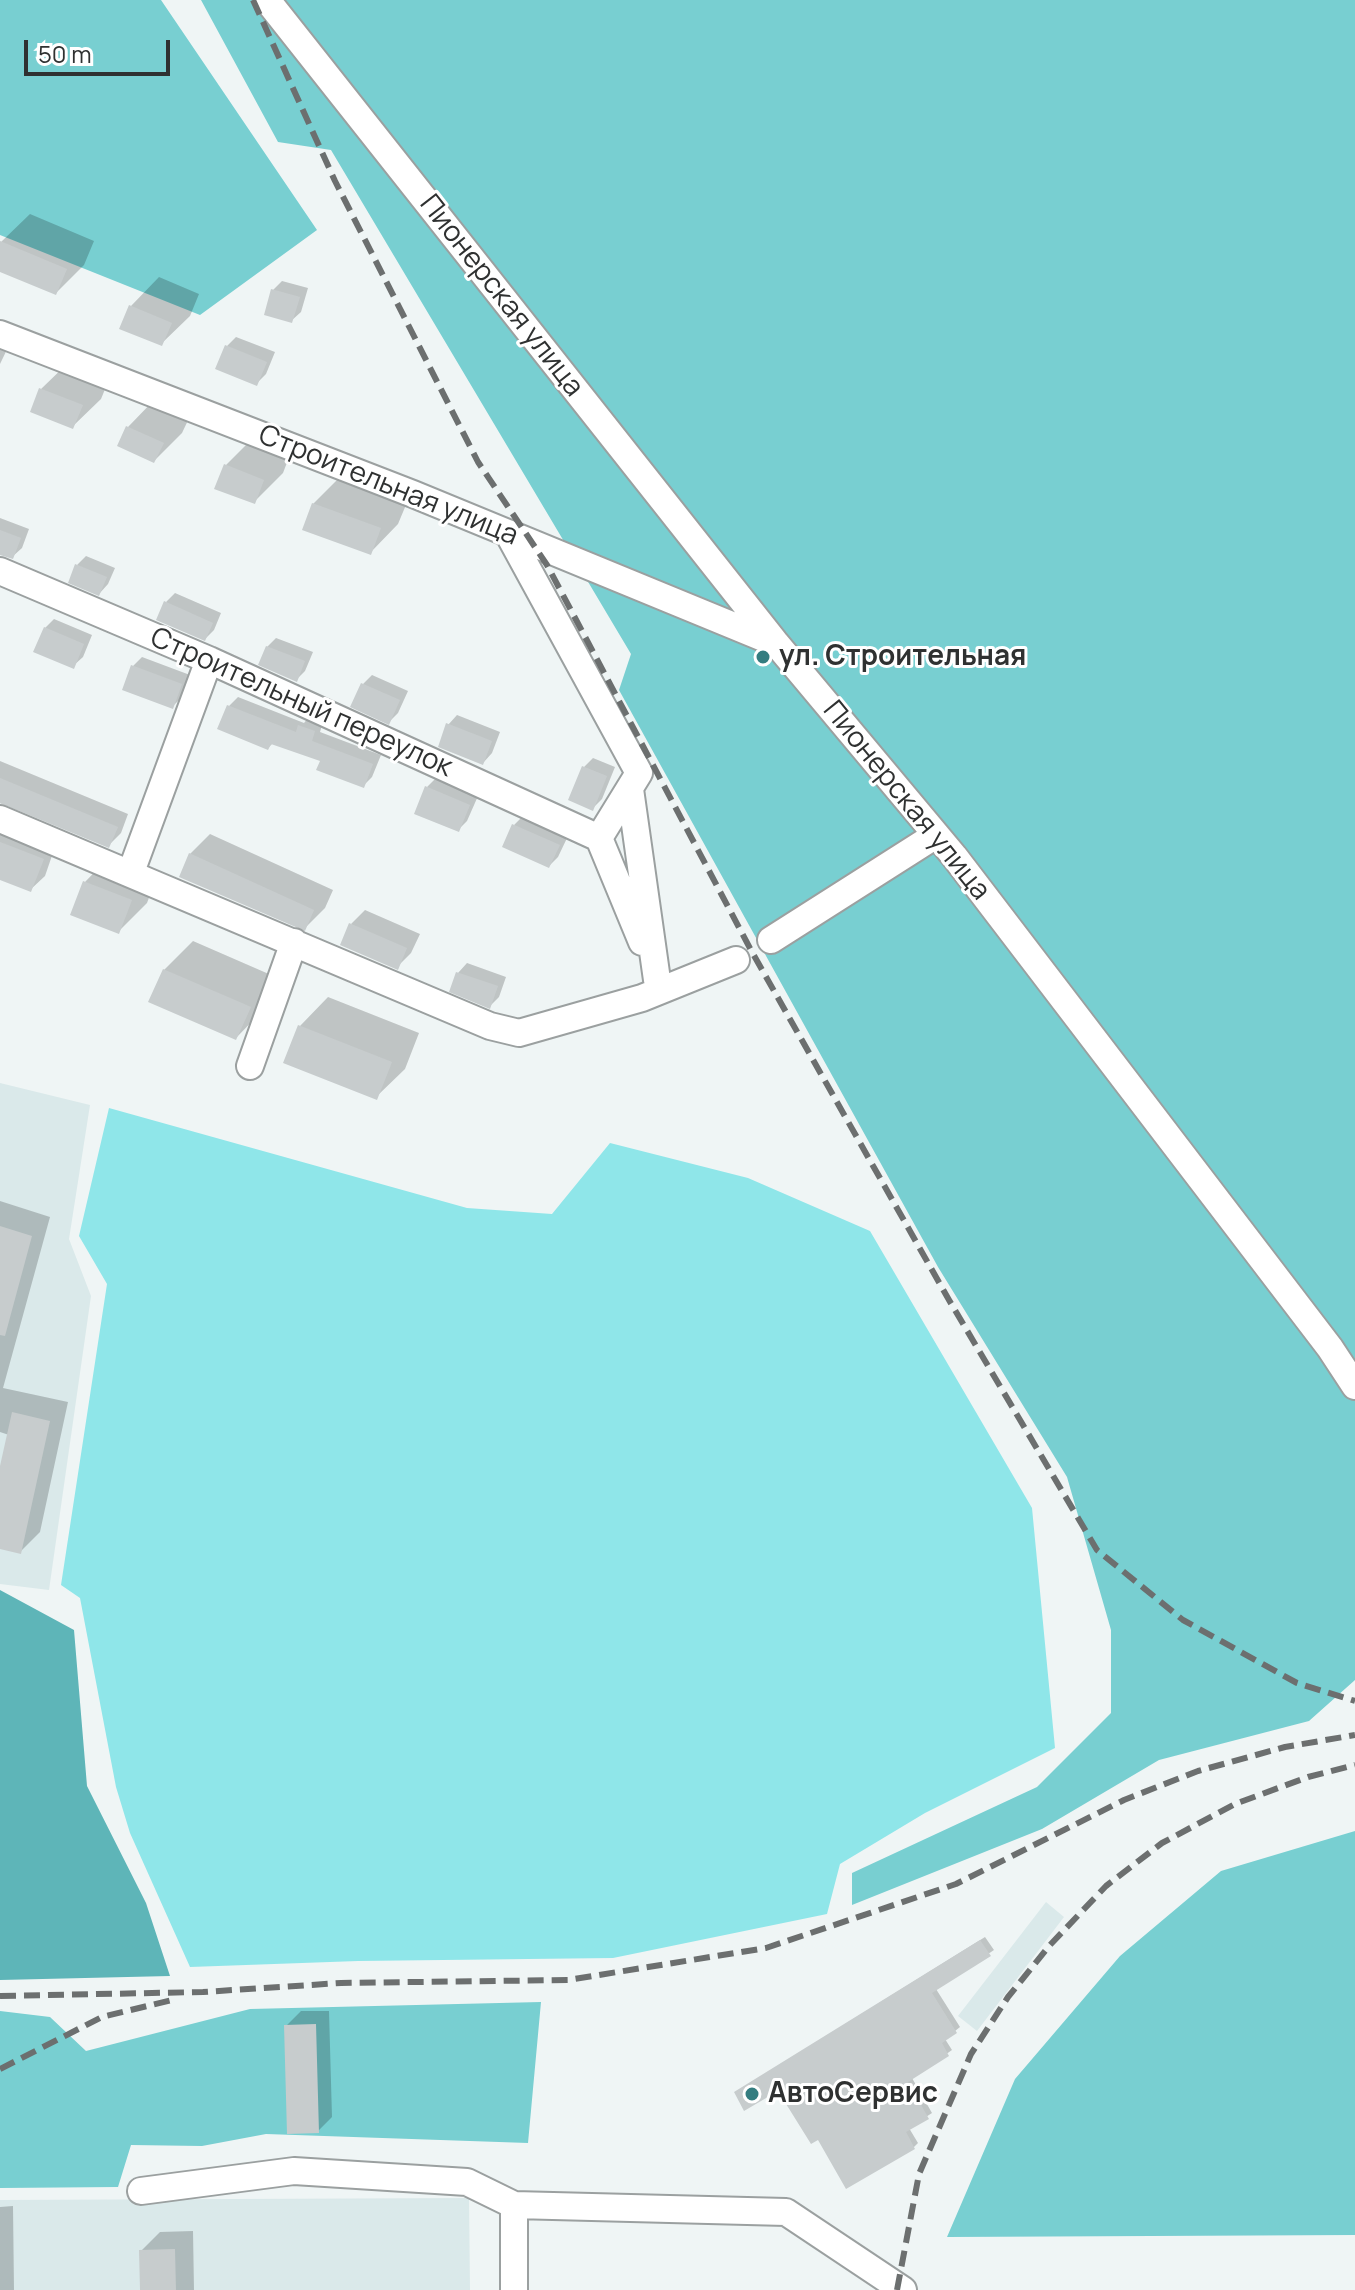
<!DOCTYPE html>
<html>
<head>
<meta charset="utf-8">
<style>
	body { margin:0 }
	#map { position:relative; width:1355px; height:2290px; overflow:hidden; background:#eff5f5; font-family:Manrope,sans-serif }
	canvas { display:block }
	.scale { position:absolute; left:24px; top:40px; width:146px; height:36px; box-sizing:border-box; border:4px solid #2f3131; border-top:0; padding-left:10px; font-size:24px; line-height:28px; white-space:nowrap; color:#2f3131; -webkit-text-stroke:6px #fff; paint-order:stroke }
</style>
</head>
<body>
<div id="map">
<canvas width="1355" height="2290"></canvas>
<div class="scale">50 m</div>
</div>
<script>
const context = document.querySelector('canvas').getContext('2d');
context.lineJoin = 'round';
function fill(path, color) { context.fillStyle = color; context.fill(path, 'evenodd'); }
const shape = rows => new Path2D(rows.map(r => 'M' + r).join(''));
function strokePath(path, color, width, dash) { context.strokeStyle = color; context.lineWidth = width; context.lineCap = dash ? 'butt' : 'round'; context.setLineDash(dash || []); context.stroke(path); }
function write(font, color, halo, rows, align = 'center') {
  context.font = font + ' Manrope,sans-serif'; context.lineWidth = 6; context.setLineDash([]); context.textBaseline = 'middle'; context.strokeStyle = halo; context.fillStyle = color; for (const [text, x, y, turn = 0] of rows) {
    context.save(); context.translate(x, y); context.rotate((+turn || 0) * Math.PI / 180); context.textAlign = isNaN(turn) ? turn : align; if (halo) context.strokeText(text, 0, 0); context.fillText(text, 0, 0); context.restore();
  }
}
const built = shape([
	[0,1083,90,1105,69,1239,91,1296,49,1590,0,1584],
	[1046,1902,1064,1917,977,2031,958,2016],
	[469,2198,470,2290,0,2290,0,2200]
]);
const green = shape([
	[109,1108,467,1208,552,1214,610,1143,748,1178,870,1231,1032,1508,1055,1748,925,1813,840,1864,827,1914,613,1958,358,1961,190,1967,130,1833,116,1787,80,1598,61,1585,107,1284,79,1236]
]);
const forest = shape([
	[0,0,161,0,317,230,200,315,0,235],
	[201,0,1355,0,1355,1680,1309,1721,1159,1760,1042,1829,852,1905,852,1873,1037,1787,1111,1713,1111,1630,1067,1477,938,1267,619,690,631,654,331,150,278,142],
	[1355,1831,1355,2235,947,2237,1015,2079,1120,1956,1221,1871],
	[541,2002,528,2143,266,2134,202,2146,131,2145,118,2187,0,2188,0,2011,50,2017,86,2051,250,2009]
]);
const water = shape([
	[0,1590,74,1630,87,1786,146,1903,170,1976,0,1980]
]);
const shadow = shape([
	[30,214,94,241,84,265,56,293,0,269,1,242],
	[159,277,199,294,190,316,161,344,122,327,131,306],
	[282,281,308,288,301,312,291,321,273,290],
	[0,331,13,337,0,364],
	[236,337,275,352,266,374,257,383,227,346],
	[70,361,110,377,101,399,72,427,41,389],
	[156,398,191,414,182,433,154,461,119,445,128,427],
	[254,437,291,452,283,473,254,502,225,466],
	[342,475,408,500,398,524,370,553,313,504],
	[0,518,29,529,22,548,12,557,0,553],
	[86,556,115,568,108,584,99,594,77,565],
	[175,593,221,613,214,630,205,639,166,602],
	[54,619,92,635,83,657,73,666,45,628],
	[276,638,313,652,305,671,296,680,267,647],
	[142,657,190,675,181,698,172,707,133,666],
	[372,675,408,691,398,713,389,722,353,706,363,684],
	[238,697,304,723,309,717,323,722,320,732,381,755,372,777,363,786,322,760,273,743,268,748,229,706],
	[457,715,500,732,492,753,483,763,448,725],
	[593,758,615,767,602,799,593,808,571,799,584,767],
	[0,761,128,814,121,833,109,845,0,803],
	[436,778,478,796,467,821,458,830,427,787],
	[523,816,568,836,558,857,549,866,514,825],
	[0,831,56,844,45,876,30,890,0,878],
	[210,834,333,890,325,908,305,928,190,854],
	[113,853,159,871,147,903,119,931,85,882],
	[365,910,420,934,411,953,397,967,351,924],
	[193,941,278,978,264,1009,236,1038,164,970],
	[467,963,506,977,499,997,490,1006,452,990,458,973],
	[328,997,419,1033,405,1069,376,1097,286,1062,300,1026],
	[0,1201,50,1217,3,1388,68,1402,40,1532,20,1552,0,1547,0,1475,9,1435,0,1432],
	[985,1937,994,1950,936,1989,960,2027,945,2039,952,2050,912,2078,932,2113,909,2128,918,2143,914,2147,847,2186,818,2137,778,2089,736,2092],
	[301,2011,329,2011,332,2117,318,2131,286,2026],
	[13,2206,14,2290,0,2290,0,2207],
	[193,2231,194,2290,142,2290,141,2251,160,2232]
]);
const building = shape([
	[0,241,67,269,56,295,0,272],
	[271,289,300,297,292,323,264,315],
	[129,305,172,323,162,346,119,329],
	[225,345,267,362,257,386,215,369],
	[39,388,83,405,73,429,30,412],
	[126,426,164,443,154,463,117,446],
	[224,464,264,480,255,504,214,489],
	[312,503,381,528,371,555,302,530],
	[0,530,21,538,13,559,0,555],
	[75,564,107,577,99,596,68,583],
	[164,601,213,623,205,641,156,620],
	[44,627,84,644,74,669,33,652],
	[266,646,305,661,297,682,258,665],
	[131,665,182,684,173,709,122,690],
	[361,683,400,700,389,725,350,707],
	[227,705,296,732,298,725,315,731,312,741,373,764,364,788,316,770,320,761,271,744,268,750,217,729],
	[446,723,492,741,483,765,438,747],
	[582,766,607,776,593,811,568,800],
	[0,778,118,827,109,848,0,803],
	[425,786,470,805,459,832,414,814],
	[512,824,560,845,549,868,502,847],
	[0,842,44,859,31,892,0,880],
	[189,853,314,910,305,931,179,877],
	[83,881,132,900,119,934,70,915],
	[349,923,407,948,398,970,340,945],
	[163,969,251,1007,236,1040,148,1002],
	[456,972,498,986,490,1009,449,992],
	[298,1025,392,1062,377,1100,283,1063],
	[0,1226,32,1236,5,1336,0,1335],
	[12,1412,50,1421,21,1554,0,1549,0,1466],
	[980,1940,991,1956,932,1993,957,2033,942,2043,949,2056,908,2082,929,2119,906,2132,915,2149,846,2189,818,2140,811,2144,778,2091,744,2111,734,2092],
	[316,2024,319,2133,287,2134,284,2025],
	[175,2249,176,2290,140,2290,139,2250]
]);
const minor = shape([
	[267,0,775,642,954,856,1330,1348,1355,1386],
	[0,334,413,494,773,642],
	[508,533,639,773,599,838],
	[0,571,209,660,599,838],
	[630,789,657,980],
	[0,819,490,1026,519,1033,642,998,736,960],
	[599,838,642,942],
	[131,872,209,660],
	[771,940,936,835],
	[250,1066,294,942],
	[141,2191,294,2171,467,2182,514,2205,786,2212,903,2290],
	[514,2205,514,2290]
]);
const rail = shape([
	[253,0,335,181,478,462,547,565,752,952,949,1300,1097,1550,1183,1620,1297,1683,1355,1701],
	[0,1996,203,1992,341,1983,568,1980,766,1948,956,1884,1124,1800,1198,1771,1285,1747,1355,1735],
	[0,2069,102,2017,172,2000],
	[897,2290,919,2174,971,2054,1008,1997,1050,1945,1106,1886,1162,1843,1235,1804,1308,1777,1355,1765]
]);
const markers = [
	[763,657,8,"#347d80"],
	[752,2094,8,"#347d80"]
];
const streetNames = [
	["Пионерская улица",501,296,52],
	["Строительная улица",388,486,22],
	["Строительный переулок",301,703,24],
	["Пионерская улица",906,801,51]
];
const poiNames = [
	["ул. Строительная",779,657],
	["АвтоСервис",768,2094]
];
fill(built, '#dae9ea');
fill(green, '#8fe6e9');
fill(forest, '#78cfd1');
fill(water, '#5eb5b8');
fill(shadow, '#0003');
fill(building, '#c7cccd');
strokePath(minor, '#9ba0a0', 30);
strokePath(minor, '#fff', 26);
strokePath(rail, '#6c6f6f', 6, [16, 8]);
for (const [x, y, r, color] of markers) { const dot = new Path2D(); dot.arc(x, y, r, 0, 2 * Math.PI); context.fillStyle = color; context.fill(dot); strokePath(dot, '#fff', 3); }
write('28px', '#2f3131', '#fff', streetNames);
write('bold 28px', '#2f3131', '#fff', poiNames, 'left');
</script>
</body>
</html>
